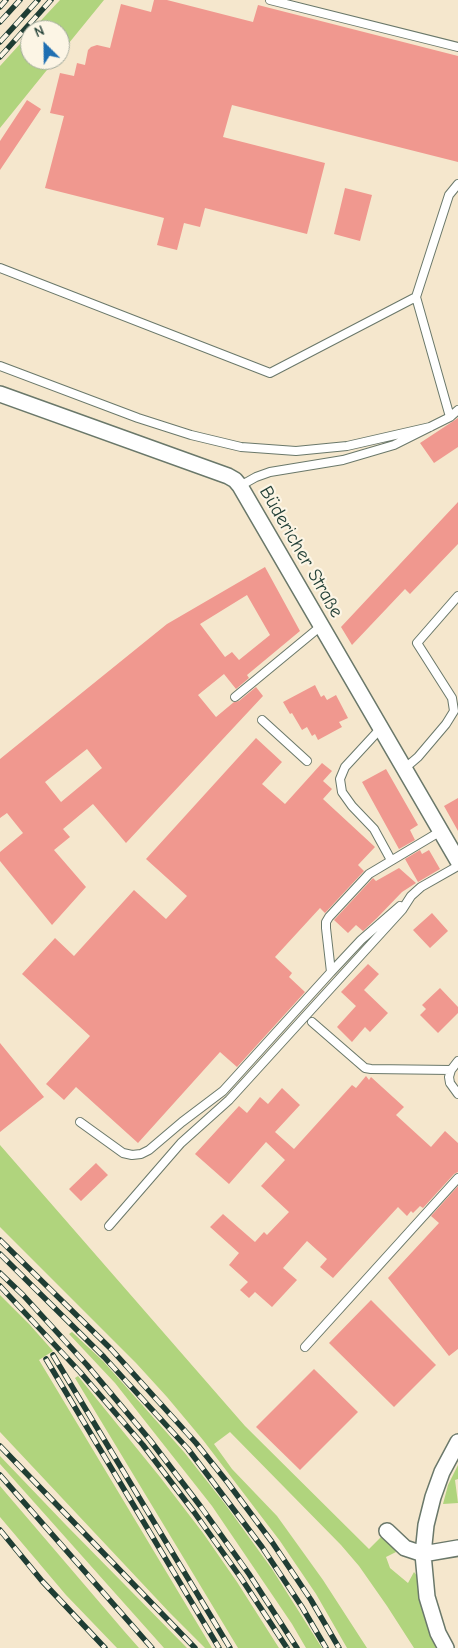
<!DOCTYPE html>
<html>
<head>
<meta charset="utf-8">
<style>
	body { margin:0 }
	#map { position:relative; width:458px; height:1648px; overflow:hidden; background:#f5e7cd; font-family:"Comic Neue",sans-serif }
	canvas { display:block }
	.north { position:absolute; left:20px; top:20px; width:50px; height:50px; box-sizing:border-box; background:#fcf5e5; border:1px solid #a4ab9e; border-radius:50%; rotate:337deg; font-size:14px; font-weight:700; line-height:20px; text-align:center; color:#1f3d34 }
	.north::after { content:''; display:block; margin:auto; width:18px; height:22px; background:#1f6fb2; clip-path:polygon(50% 0,100% 100%,50% 72%,0 100%) }
</style>
</head>
<body>
<div id="map">
<canvas width="458" height="1648"></canvas>
<div class="north">N</div>
</div>
<script>
const context = document.querySelector('canvas').getContext('2d');
context.lineJoin = 'round';
function fill(path, color) { context.fillStyle = color; context.fill(path, 'evenodd'); }
const shape = rows => new Path2D(rows.map(r => 'M' + r).join(''));
function strokePath(path, color, width, dash) { context.strokeStyle = color; context.lineWidth = width; context.lineCap = dash ? 'butt' : 'round'; context.setLineDash(dash || []); context.stroke(path); }
function write(font, color, halo, rows, align = 'center') {
  context.font = font + ' "Comic Neue",sans-serif'; context.lineWidth = 4.5; context.setLineDash([]); context.textBaseline = 'middle'; context.strokeStyle = halo; context.fillStyle = color; for (const [text, x, y, turn = 0] of rows) {
    context.save(); context.translate(x, y); context.rotate((+turn || 0) * Math.PI / 180); context.textAlign = isNaN(turn) ? turn : align; if (halo) context.strokeText(text, 0, 0); context.fillText(text, 0, 0); context.restore();
  }
}
const green = shape([
	[60,0,104,0,60,54,60,30,32,30],
	[30,33,30,60,55,60,0,128,0,66],
	[0,1145,245,1426,369,1549,382,1536,395,1549,396,1552,386,1557,390,1568,408,1583,414,1572,417,1576,418,1592,425,1620,436,1648,414,1648,387,1606,359,1566,341,1545,230,1432,214,1444,232,1469,277,1516,323,1580,367,1648,347,1648,316,1594,280,1541,203,1440,167,1397,136,1363,0,1227],
	[0,1295,30,1325,53,1351,39,1360,212,1648,205,1648,170,1613,0,1432],
	[72,1332,103,1361,184,1452,225,1504,272,1569,322,1648,306,1648,292,1624,212,1506,115,1383,69,1334],
	[78,1376,160,1477,203,1533,237,1582,279,1648,238,1648,75,1378],
	[0,1456,65,1524,187,1648,164,1648,0,1464],
	[458,1465,458,1479,455,1480,458,1503,443,1504,448,1485],
	[0,1486,124,1631,139,1648,117,1648,66,1595,0,1517]
]);
const building = shape([
	[154,0,167,0,253,22,258,5,458,56,458,162,232,105,223,137,325,163,307,234,205,208,200,227,184,223,177,250,157,245,164,218,45,188,64,116,50,113,60,73,74,76,77,63,85,65,88,50,91,47,97,45,110,48,121,4,151,12],
	[27,100,41,109,0,170,0,141],
	[345,188,372,195,360,241,334,234],
	[458,418,458,447,434,463,420,443],
	[458,502,458,544,410,594,405,589,352,645,341,627],
	[265,567,300,631,247,675,249,678,236,689,224,674,198,695,216,717,234,702,239,701,256,687,263,696,126,843,93,804,63,829,70,837,54,850,86,887,52,925,0,861,0,852,23,833,7,813,0,818,0,759,167,624],
	[247,595,270,635,239,660,232,652,225,657,200,624],
	[87,749,102,768,61,802,45,782],
	[315,685,321,697,324,695,327,700,336,695,348,718,339,722,342,727,318,740,315,734,312,736,307,727,302,730,292,713,290,714,283,702],
	[256,738,282,762,262,784,285,804,322,763,332,771,323,781,332,789,323,799,375,847,358,865,364,871,325,913,320,908,275,957,292,973,289,977,305,992,237,1067,220,1052,138,1143,76,1087,64,1100,46,1084,90,1036,22,974,55,938,74,956,134,890,166,919,187,896,146,859],
	[386,769,418,825,410,830,415,840,399,849,362,782],
	[458,798,458,831,444,806],
	[420,850,422,854,429,850,440,869,418,882,405,859],
	[399,868,416,883,402,892,377,918,363,931,356,925,348,933,334,920,373,878,376,881],
	[432,913,448,931,430,948,413,930],
	[368,964,379,974,364,990,388,1013,370,1032,365,1027,352,1042,337,1027,356,1006,341,992],
	[440,988,458,1007,458,1013,438,1033,420,1015,426,1009,422,1005],
	[0,1043,44,1097,0,1132],
	[366,1076,369,1080,371,1077,404,1107,396,1115,431,1147,445,1131,458,1143,458,1172,454,1174,423,1208,420,1206,413,1213,411,1211,407,1216,398,1207,333,1278,320,1267,327,1259,307,1241,283,1268,297,1280,272,1307,255,1292,249,1298,240,1290,248,1282,229,1265,239,1253,210,1227,223,1214,255,1242,264,1232,267,1235,289,1212,261,1186,285,1160,266,1142,229,1184,195,1154,239,1106,247,1113,260,1097,268,1104,282,1088,300,1105,275,1132,294,1149,352,1085,356,1088],
	[96,1163,108,1175,81,1201,69,1189],
	[458,1186,458,1349,449,1356,388,1278,439,1223,431,1216],
	[371,1300,436,1365,394,1407,329,1343],
	[314,1369,358,1412,300,1470,256,1427]
]);
const lane = shape([
	[270,0,458,47],
	[0,268,270,373,416,297,449,195,458,184],
	[416,297,450,417],
	[0,366,138,418,191,435,241,447,296,451,347,446,430,427],
	[240,486,256,477,270,472,343,460,394,445,450,417,458,410],
	[235,697,321,626],
	[262,720,307,761],
	[381,728,345,767,340,779,342,792,352,806,374,829,391,860],
	[404,769,418,757,446,724,454,711,452,698,417,643,458,596],
	[331,972,361,940,400,906],
	[312,1022,365,1068,371,1069,451,1070],
	[458,1061,451,1070,449,1077,450,1083,458,1094],
	[80,1122,123,1153,132,1155,141,1154,149,1150,182,1122,223,1091,331,972,326,928,326,922,329,917,369,874,441,831],
	[109,1226,181,1143,229,1100,402,910,411,896,421,887,458,866],
	[305,1347,458,1178]
]);
const street = shape([
	[0,394,228,476,235,480,240,486,458,861],
	[387,1531,405,1548,423,1554,458,1548],
	[446,1648,438,1633,427,1597,423,1554,426,1525,433,1497,442,1472,458,1442]
]);
const rail = shape([
	[0,7,6,0],
	[0,22,20,0],
	[0,42,38,0],
	[0,57,51,0],
	[0,1240,111,1349,196,1443,228,1483,272,1542,311,1600,339,1648],
	[0,1254,104,1357,188,1449,262,1547,302,1607,326,1648],
	[0,1273,23,1295,87,1365,150,1440,201,1507,249,1574,297,1648],
	[0,1286,80,1372,143,1445,194,1512,241,1578,287,1648],
	[53,1355,230,1648],
	[46,1359,219,1648],
	[0,1446,195,1648],
	[0,1475,152,1648],
	[0,1530,42,1581,105,1648]
]);
const streetNames = [
	["Büdericher Straße",301,552,60]
];
fill(green, '#b0d47d');
fill(building, '#f0988f');
strokePath(lane, '#6a786a', 10);
strokePath(street, '#6a786a', 18);
strokePath(lane, '#fff', 8);
strokePath(street, '#fff', 15);
strokePath(rail, '#1f3d34', 5.5);
strokePath(rail, '#fcf5e5', 4, [11]);
write('19px', '#1f3d34', '#fcf5e5', streetNames);
</script>
</body>
</html>
